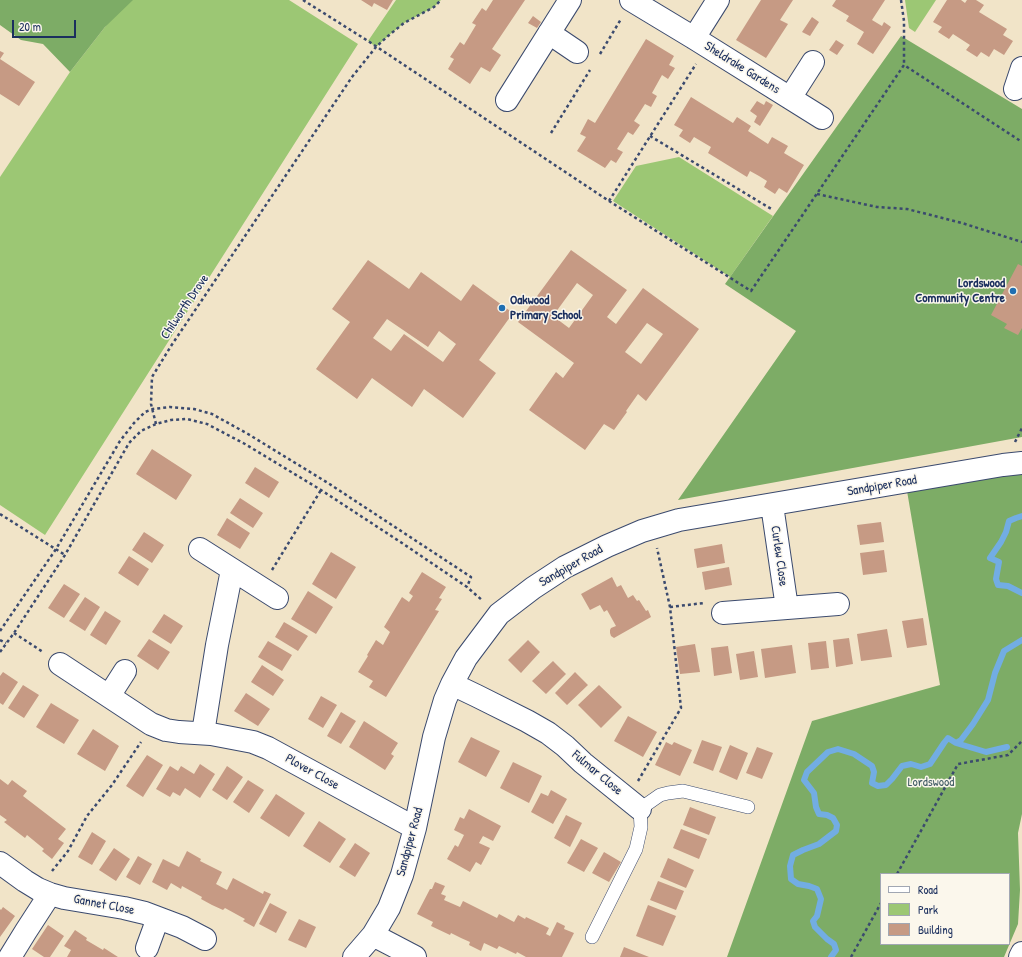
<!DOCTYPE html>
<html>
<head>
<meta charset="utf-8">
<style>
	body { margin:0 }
	#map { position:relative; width:1022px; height:957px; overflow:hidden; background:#f1e4c8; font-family:"Patrick Hand",sans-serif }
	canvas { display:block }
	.legend { position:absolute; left:880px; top:873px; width:130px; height:72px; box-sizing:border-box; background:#fbf7ec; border:1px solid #a1a7b3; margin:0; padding:5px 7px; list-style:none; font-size:12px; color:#1b2f5e }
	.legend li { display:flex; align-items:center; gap:8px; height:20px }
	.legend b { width:20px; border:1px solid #a1a7b3 }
	.scale { position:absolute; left:12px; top:20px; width:64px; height:18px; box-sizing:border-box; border:2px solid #1b2f5e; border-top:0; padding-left:5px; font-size:12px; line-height:14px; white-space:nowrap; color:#1b2f5e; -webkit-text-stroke:3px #fbf7ec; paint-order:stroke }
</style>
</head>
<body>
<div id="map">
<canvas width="1022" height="957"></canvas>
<ul class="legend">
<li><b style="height:5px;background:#fff"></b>Road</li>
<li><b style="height:11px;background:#9cc774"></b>Park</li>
<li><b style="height:11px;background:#c69a84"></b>Building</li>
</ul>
<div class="scale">20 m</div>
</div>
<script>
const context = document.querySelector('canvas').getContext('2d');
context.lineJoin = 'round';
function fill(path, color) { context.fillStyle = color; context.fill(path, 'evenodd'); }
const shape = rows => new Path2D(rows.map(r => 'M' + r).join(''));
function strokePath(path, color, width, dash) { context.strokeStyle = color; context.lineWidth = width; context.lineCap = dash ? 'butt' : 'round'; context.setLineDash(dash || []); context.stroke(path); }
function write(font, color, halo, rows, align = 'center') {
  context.font = font + ' "Patrick Hand",sans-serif'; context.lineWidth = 3; context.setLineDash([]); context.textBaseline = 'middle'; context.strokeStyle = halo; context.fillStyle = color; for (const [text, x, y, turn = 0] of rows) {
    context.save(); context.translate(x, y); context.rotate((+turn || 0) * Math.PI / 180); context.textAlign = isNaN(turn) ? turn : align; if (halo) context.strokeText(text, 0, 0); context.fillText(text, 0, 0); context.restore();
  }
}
const green = shape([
	[124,0,289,0,358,44,45,535,0,505,0,177,70,72,105,27],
	[396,0,441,0,434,7,404,23,388,36,376,47,368,41],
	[905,0,936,0,915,32,909,28],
	[679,157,773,216,730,277,613,201,636,166]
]);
const forest = shape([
	[0,0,133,0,105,27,70,72,43,44,21,40,0,25],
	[901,36,1022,109,1022,437,678,500,796,331,725,284],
	[1022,469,1022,814,1018,833,1020,890,1018,924,1004,957,727,957,812,721,940,685,907,491],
	[881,874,1009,874,1009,944,881,944]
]);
const stream = shape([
	[1022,516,1016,518,1009,521,1006,532,1001,542,990,558,999,562,996,579,998,585,1008,586,1022,593],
	[956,743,986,752,1007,747],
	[831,957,836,950,834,944,827,939,815,927,813,921,817,916,821,899,817,889,809,886,798,884,791,879,790,866,793,855,803,850,819,844,836,831,837,825,833,818,827,815,819,814,816,807,814,793,804,780,807,772,828,752,838,749,854,754,872,766,874,772,872,783,878,786,886,785,892,779,902,766,911,764,921,767,930,764,944,743,948,738,956,743,961,740,973,724,988,700,995,673,1004,651,1022,640]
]);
const building = shape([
	[361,0,393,0,387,10,374,3,372,7],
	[493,0,525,0,492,49,501,55,490,72,481,67,470,84,448,69,454,59,450,57,460,42,464,45,476,25,472,23,482,8,486,11],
	[761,0,793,0,780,20,788,24,766,58,736,40],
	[836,0,885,0,872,20,882,26,884,22,891,27,873,54,857,44,864,32,846,21,849,16,832,6],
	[947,0,961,0,965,3,967,0,976,0,984,5,979,12,1007,29,1003,35,1013,41,1004,55,994,49,989,57,981,52,977,57,966,50,970,45,953,34,949,39,938,32,942,27,933,22],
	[533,16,541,22,537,28,528,23],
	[812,17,819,22,810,36,802,32],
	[646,39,674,56,669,65,675,68,668,79,662,75,652,93,657,96,651,107,645,104,634,121,640,125,633,135,628,132,617,149,623,152,616,163,611,160,605,168,577,151,586,137,580,134,588,119,595,123],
	[836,40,844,45,837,55,829,50],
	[0,51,4,53,0,59,35,82,19,106,0,94],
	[691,97,733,123,737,117,751,126,748,131,768,144,772,137,788,146,784,153,804,165,787,193,779,188,775,194,764,187,767,181,759,176,750,171,747,177,708,153,711,147,694,137,690,143,679,136,683,130,674,125],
	[757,101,764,105,766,101,773,105,760,126,754,122,757,116,750,111],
	[571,250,627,290,607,317,616,324,643,288,699,329,646,401,638,394,626,411,627,412,614,430,604,424,585,450,529,410,556,372,563,378,574,363,518,322],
	[577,283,593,295,569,328,553,316],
	[647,323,663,334,641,364,625,352],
	[368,260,409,289,421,272,461,301,473,284,513,313,479,360,496,373,463,418,424,389,412,407,372,378,357,399,316,369,350,322,332,309],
	[387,319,428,347,439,331,456,344,443,362,404,334,391,351,373,338],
	[1018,264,1022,266,1022,328,1018,335,1004,328,1007,324,991,315],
	[152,449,192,475,176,500,136,474],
	[255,467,279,482,269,498,245,483],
	[240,498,263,513,253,528,230,513],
	[227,518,250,533,240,549,217,535],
	[881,522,884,542,860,545,857,525],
	[144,532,164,545,152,563,132,550],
	[722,544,725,563,697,568,694,549],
	[884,550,887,572,863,575,860,553],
	[331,552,356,567,336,599,312,584],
	[129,556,149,569,138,586,118,573],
	[729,567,732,585,705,590,702,572],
	[422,572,446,587,439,598,442,599,435,610,439,611,386,697,369,687,373,681,358,672,368,656,367,655,376,640,383,645,390,632,384,627,402,597,409,602,413,596,409,593],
	[612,577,617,587,621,585,628,598,633,595,637,601,639,600,646,611,648,610,651,617,614,638,611,636,610,633,610,630,611,628,616,626,607,610,604,612,600,605,590,610,581,594],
	[64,584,80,594,64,618,48,608],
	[308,591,333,607,316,634,291,619],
	[85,597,100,607,85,631,69,621],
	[105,611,121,621,106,645,90,635],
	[164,614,183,626,171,644,152,632],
	[923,618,927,645,907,648,902,621],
	[284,622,308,636,298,651,275,637],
	[887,629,892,657,861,661,857,634],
	[849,638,853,664,836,667,833,640],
	[149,639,170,652,158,670,137,656],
	[528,640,540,652,521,673,508,660],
	[268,641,292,655,282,671,258,657],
	[826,641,829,668,811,670,808,643],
	[695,644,700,672,680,674,676,647],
	[792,645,796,673,765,678,761,649],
	[728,646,732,673,714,676,711,648],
	[754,651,758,677,740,680,736,654],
	[553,661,566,674,546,694,532,681],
	[262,665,284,680,273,696,251,682],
	[3,672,18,682,3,705,0,703,0,676],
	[575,672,588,685,567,705,555,693],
	[23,685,39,695,24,718,8,708],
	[599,685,622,707,601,728,578,705],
	[246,693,270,709,258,726,234,711],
	[321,696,337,705,323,728,308,719],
	[51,703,79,720,64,744,36,727],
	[341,712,356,721,341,744,327,736],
	[628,716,657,732,643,757,614,741],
	[364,721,398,743,391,754,394,756,385,770,349,747],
	[93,729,119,746,105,771,77,754],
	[471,737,500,751,486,777,458,762],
	[702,740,722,747,713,771,693,763],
	[666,742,672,745,674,742,692,750,680,776,655,765],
	[730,745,748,753,737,780,719,772],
	[757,747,773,753,762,779,746,773],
	[147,755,163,765,143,797,126,786],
	[513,762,542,776,529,803,500,788],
	[200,764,215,774,200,798,185,788,180,796,173,792,170,797,156,789,170,766,178,771,181,766,194,774],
	[227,766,243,777,227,800,212,790],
	[0,779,8,785,12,780,20,786,27,791,23,796,66,829,58,839,64,843,52,859,42,851,44,849,27,835,25,838,4,822,7,820,0,815],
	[248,780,264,790,249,813,233,802],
	[551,790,567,799,553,824,531,812,541,793,548,796],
	[276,794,305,813,289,837,260,818],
	[690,807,716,817,709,835,683,825],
	[469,809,501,826,493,841,483,836,479,843,490,848,481,865,476,862,470,872,447,859,455,845,458,847,464,835,454,830,460,817,464,819],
	[566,815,582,823,570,847,554,838],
	[319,821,346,839,330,863,303,846],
	[681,829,707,839,699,859,673,848],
	[92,832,106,841,92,865,78,857],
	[581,839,598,848,584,872,567,863],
	[355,843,370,853,355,877,339,867],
	[114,848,130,859,116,881,99,870],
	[187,851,201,859,200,861,222,872,216,884,227,890,233,878,263,894,264,891,271,894,254,927,243,921,245,919,225,908,223,910,212,905,201,899,202,897,182,886,181,889,171,883,167,890,152,882,163,859,179,867],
	[604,852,621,862,609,882,592,873],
	[138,856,152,864,140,885,126,877],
	[668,858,694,870,686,888,660,877],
	[658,881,684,891,676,910,650,900],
	[435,882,445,886,441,894,446,896,444,900,460,907,463,901,497,918,499,914,514,922,518,915,525,919,526,917,549,928,546,934,550,936,557,922,565,926,564,929,574,933,562,957,526,957,517,952,516,954,499,946,497,949,484,943,481,951,469,945,470,942,461,938,451,933,450,935,431,926,433,922,417,914,430,889,432,889],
	[270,903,287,912,276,933,259,924],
	[648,905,676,916,663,946,636,936],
	[3,907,15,916,0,937,0,909,1,910],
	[299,919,316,927,306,948,288,940],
	[48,925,64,936,50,957,44,957,32,949],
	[75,930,87,938,86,940,103,950,104,948,118,957,67,957,71,950,64,946],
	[624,947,649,957,620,957]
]);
const path = shape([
	[303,0,368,41,609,201,751,291,904,65,1022,142],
	[901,0,904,21,904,65],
	[600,54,621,19],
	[551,133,590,70],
	[650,136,773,210],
	[817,194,877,207,907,209,962,223,1022,242],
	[609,201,696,64],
	[156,424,151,404,152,377,171,346,352,77,376,47,388,36,404,23,434,7,441,0],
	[1015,442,1022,428],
	[0,514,65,555],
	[272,570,321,490],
	[670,607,704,603],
	[0,631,56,549,120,441,134,423,145,412,153,409,170,407,194,409,212,414,248,434,328,483,471,577,467,587],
	[14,633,43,652],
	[0,640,6,643],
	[0,652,14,633,65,555,129,443,141,431,156,424,171,420,187,419,207,424,245,444,321,490,402,543,467,587,483,601],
	[638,781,681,708,670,607,657,548],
	[52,871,68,851,87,816,112,785,141,742],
	[897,874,958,764,1008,755,1022,741],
	[851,957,881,903]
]);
const service = shape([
	[592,937,636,849,641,827,640,809,660,795,668,793,683,791,748,807]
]);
const minor = shape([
	[631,0,694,38,822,118],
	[549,33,577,52],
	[694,38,718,0],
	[1015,89,1022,68],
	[790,98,813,62],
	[507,100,570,0],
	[772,505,787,608],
	[200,549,277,598],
	[723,613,838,604],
	[60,664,151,724,166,730,179,732,211,734,253,742,268,748,415,828],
	[452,684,477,696,527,721,548,733,565,746,583,763,640,809],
	[109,696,125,671],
	[203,733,217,645,232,570],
	[0,863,25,881,38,889,50,894,64,898,124,908,145,913,182,927,205,939],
	[373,935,415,957],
	[147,948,158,918],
	[10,957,26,931,50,894],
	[354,957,373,935,389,908,402,875,415,828,434,737,445,700,452,684,466,658,499,614,533,588,565,567,607,546,642,531,679,520,1003,465,1022,463]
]);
const tertiary = shape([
	[1020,957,1022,953]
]);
const markers = [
	[1013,291,4,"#1f6fb2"],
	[502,308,4,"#1f6fb2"]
];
const streetNames = [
	["Sheldrake Gardens",742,68,32],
	["Chilworth Drove",185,307,-56],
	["Sandpiper Road",882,486,-10],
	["Curlew Close",779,556,82],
	["Sandpiper Road",571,566,-30],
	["Plover Close",312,772,29],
	["Fulmar Close",597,773,40],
	["Sandpiper Road",410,842,-75],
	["Gannet Close",104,905,11]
];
const poiNames = [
	["Lordswood",1005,284],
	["Community Centre",1005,299],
	["Oakwood",510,301,"left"],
	["Primary School",510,316,"left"]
];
const parkNames = [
	["Lordswood",931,783]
];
fill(green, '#9cc774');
fill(forest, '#7dac66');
strokePath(stream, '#72ade3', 6);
fill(building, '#c69a84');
strokePath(service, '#3b4a6e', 14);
strokePath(minor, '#3b4a6e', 24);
strokePath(tertiary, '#3b4a6e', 24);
strokePath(path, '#3b4a6e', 2.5, [3, 3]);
strokePath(service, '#fff', 13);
strokePath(minor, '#fff', 22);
strokePath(tertiary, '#fff', 22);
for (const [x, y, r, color] of markers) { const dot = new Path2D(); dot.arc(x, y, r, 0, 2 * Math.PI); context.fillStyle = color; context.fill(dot); strokePath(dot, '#fbf7ec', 1.5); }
write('13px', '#1b2f5e', '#fbf7ec', streetNames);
write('bold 13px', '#1b2f5e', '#fbf7ec', poiNames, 'right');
write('13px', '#425d65', '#fbf7ec', parkNames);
</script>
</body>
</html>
